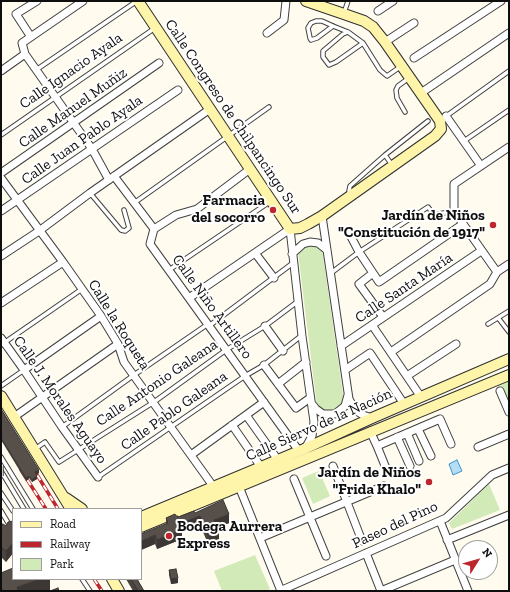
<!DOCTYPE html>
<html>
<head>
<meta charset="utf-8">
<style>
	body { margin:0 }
	#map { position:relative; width:510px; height:592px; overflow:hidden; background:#fffcef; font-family:"Zilla Slab",serif }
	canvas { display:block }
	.frame { position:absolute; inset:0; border:2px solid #0e0e0e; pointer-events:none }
	.legend { position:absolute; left:12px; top:508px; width:130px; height:72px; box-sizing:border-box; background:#fff; border:1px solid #9f9f9f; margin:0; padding:5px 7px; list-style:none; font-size:12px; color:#0e0e0e }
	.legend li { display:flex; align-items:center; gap:8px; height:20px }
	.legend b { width:20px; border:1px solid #9f9f9f }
	.north { position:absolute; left:458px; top:540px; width:40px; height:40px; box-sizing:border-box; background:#fff; border:1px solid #9f9f9f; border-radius:50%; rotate:53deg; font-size:11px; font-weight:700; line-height:16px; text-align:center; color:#0e0e0e }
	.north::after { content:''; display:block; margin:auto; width:14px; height:18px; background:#be262d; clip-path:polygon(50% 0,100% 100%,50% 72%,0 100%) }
</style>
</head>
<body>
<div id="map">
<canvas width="510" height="592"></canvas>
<div class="frame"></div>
<ul class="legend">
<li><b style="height:5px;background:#fff5aa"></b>Road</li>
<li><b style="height:5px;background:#be262d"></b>Railway</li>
<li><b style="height:11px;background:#d2e9b8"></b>Park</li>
</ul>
<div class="north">N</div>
</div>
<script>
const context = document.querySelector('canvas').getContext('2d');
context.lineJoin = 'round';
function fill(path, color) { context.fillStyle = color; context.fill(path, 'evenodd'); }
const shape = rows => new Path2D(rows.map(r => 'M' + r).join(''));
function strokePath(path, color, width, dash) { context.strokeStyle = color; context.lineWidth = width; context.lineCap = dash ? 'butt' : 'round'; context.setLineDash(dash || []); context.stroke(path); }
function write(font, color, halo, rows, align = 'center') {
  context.font = font + ' "Zilla Slab",serif'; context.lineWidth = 4; context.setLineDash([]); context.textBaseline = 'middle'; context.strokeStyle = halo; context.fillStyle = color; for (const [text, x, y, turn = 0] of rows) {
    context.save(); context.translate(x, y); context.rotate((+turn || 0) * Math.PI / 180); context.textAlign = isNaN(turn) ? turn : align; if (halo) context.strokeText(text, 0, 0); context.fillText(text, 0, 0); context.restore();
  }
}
const green = shape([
	[310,243,322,249,344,401,340,411,332,414,317,407,298,252],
	[509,381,509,410,499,386],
	[319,471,330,496,313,504,302,478],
	[489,484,500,510,452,529,449,523],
	[255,555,270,589,265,591,222,591,214,571]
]);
const water = shape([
	[457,460,462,471,453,475,449,464,457,460]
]);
const lane = shape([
	[344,13,348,1],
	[333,26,317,38,311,40,310,38,308,28,311,23,316,21,322,21,333,26,348,32],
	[363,43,336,62,329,65,323,57,323,51,343,34,348,32,363,43,380,70,387,76,400,67],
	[36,70,137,1],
	[405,112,397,98,396,90,398,86,409,78],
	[445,117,509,71],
	[1,135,155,28],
	[464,141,509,110],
	[392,165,385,155,428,121],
	[90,193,121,230,125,231,129,228,124,210],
	[351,194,349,191,350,186,385,155],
	[134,203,269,107],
	[169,270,271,201],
	[331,273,359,252,428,207,434,215,454,211],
	[499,319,509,332],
	[488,324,509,311],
	[209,326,293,263],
	[1,345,82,289],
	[1,386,24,370],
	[62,427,134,375,208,324],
	[35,449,45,442,59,462,154,402,226,350,265,326,297,302],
	[1,457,33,509],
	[1,471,24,509],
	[98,477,245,376,264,365,301,336],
	[1,493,13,511],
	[1,511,10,526],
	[82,579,90,591]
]);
const street = shape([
	[83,1,22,43,25,54,92,149,109,180],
	[378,11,393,1],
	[267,33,284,20,286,1],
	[31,37,16,14,37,1],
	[385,42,414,23],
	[414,58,501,1],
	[1,71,25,54],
	[421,93,509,33],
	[446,116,481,166],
	[1,173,159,63],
	[114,176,154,229,150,244,299,451],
	[1,178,63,262,101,316,118,344,124,362,213,486],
	[1,211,178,90],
	[322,216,349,399,355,410,363,415,372,418],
	[154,229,176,215,197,209,250,169],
	[348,231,359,252,379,282,463,224],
	[255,253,274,278],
	[292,254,303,244,310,242,318,243,327,250],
	[1,256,39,231,90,193,210,109],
	[497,272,454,211,454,184,509,147],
	[373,273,359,284,383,317],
	[189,298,290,229,302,336,314,422,312,436,306,447],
	[1,303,63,262],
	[372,325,421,397],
	[265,326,283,351],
	[1,338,24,370,62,427,98,477],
	[341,346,481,251],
	[391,352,490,284,497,272,509,264],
	[264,365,296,408,310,398],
	[24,370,101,316],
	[345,370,370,353,404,404],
	[407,376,456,344],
	[278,384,306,362],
	[500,391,509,412],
	[312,404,316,409,323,414,335,414,345,406,348,395],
	[246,415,278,460],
	[14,417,118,344],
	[232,425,261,467],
	[418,429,431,456],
	[371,433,377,446,440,419,451,444],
	[407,433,419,461],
	[397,437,410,466],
	[377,446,388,473],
	[478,447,509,434],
	[191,455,264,402],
	[333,466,362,541],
	[294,479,326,556],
	[238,484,281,591],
	[440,521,468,591],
	[260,538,384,486],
	[447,540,509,515],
	[366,553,381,591],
	[282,590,446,518,492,475,509,468],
	[381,591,455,560]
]);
const secondary = shape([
	[138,1,290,229,300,228,308,224,322,216,435,136,441,129,440,121,385,42,373,27,364,21,344,14,306,1],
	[1,396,71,509],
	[66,498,82,509],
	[141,517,304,449,372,418,509,359],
	[141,527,509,375],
	[112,579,119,591]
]);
const rail = shape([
	[31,465,58,509],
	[21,470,46,509],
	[94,579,102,591]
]);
const laneBridge = shape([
	[1,466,1,476]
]);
const wall = shape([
	[1,409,39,473,36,474,37,479,32,482,29,478,26,481,1,440],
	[195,513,229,523,217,528,219,542,209,546,200,525,182,532,182,539,157,549,155,544,141,550,166,524,166,518,176,516,178,517],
	[13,521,13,553,6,562,2,558,1,560,1,524,6,526],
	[169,570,178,583,171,584,169,575],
	[126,579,137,579,144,591,133,591]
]);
const shadedWall = shape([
	[39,470,39,473,35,475,35,472],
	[29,476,29,478,26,481,26,478],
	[37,476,37,479,32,482,32,480],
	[229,514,229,523,214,529,214,520],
	[200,516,200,525,182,532,182,539,157,549,157,540,179,524],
	[219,532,219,542,209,546,209,537],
	[155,535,155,544,141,550,141,541],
	[13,543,13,553,6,562,6,551],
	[2,548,2,558,1,560,1,550],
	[178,578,178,583,171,584,171,579],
	[40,579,50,579,50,590,48,591,17,591,17,587]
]);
const building = shape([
	[1,409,39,470,35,472,37,476,32,480,29,476,26,478,1,438,1,409],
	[223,500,229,514,214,520,219,532,209,537,200,516,179,524,182,530,157,540,155,535,141,541,141,534,168,523,166,518,175,514,176,516,178,516,178,517,194,511,195,513,223,500],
	[13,521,13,543,6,551,2,548,1,550,1,532,2,530,1,529,1,524,3,524,6,526,8,522,13,521],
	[13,568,13,579,40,579,17,587,18,591,4,591,1,589,1,573,13,568],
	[176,569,178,578,171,579,169,570,176,569],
	[131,579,137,579,144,591,138,591,131,579],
	[58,588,59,591,50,591,58,588]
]);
const markers = [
	[273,210,4,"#be262d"],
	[493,225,4,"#be262d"],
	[429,482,4,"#be262d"],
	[169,536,4,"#be262d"]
];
const streetNames = [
	["Calle Ignacio Ayala",71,71,-35],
	["Calle Manuel Muñiz",73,108,-35],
	["Calle Congreso de Chilpancingo Sur",233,117,56],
	["Calle Juan Pablo Ayala",82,140,-35],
	["Calle Santa María",404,288,-34],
	["Calle Niño Artillero",212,307,54],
	["Calle la Roqueta",119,325,58],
	["Calle Antonio Galeana",157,383,-34],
	["Calle J. Morales Aguayo",60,400,55],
	["Calle Pablo Galeana",174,411,-35],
	["Calle Siervo de la Nación",319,425,-24],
	["Paseo del Pino",395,525,-25]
];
const poiNames = [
	["Farmacia",265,201],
	["del socorro",265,218],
	["Jardín de Niños",485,216],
	["\"Constitución de 1917\"",485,233],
	["Jardín de Niños",421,473],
	["\"Frida Khalo\"",421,490],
	["Bodega Aurrera",177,527,"left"],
	["Express",177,544,"left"]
];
fill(green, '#d2e9b8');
fill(water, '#b4ddf6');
strokePath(water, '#3b93cd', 1);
strokePath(lane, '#414141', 5.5);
strokePath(street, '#414141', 9);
strokePath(secondary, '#303030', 12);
strokePath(lane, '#fff', 3.5);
strokePath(street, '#fff', 7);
strokePath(secondary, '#fff5aa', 10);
strokePath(rail, '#be262d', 3.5);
strokePath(rail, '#fff', 2, [6]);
strokePath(laneBridge, '#414141', 5.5, []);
strokePath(laneBridge, '#fff', 3.5);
fill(wall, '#4a4440');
fill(shadedWall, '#3c3734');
fill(building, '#564f4a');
strokePath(building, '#3c3734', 1);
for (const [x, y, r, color] of markers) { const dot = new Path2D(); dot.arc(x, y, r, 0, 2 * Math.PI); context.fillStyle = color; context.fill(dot); strokePath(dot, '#fff', 1.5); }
write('15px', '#0e0e0e', '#fff', streetNames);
write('bold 15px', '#0e0e0e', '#fff', poiNames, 'right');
</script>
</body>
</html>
